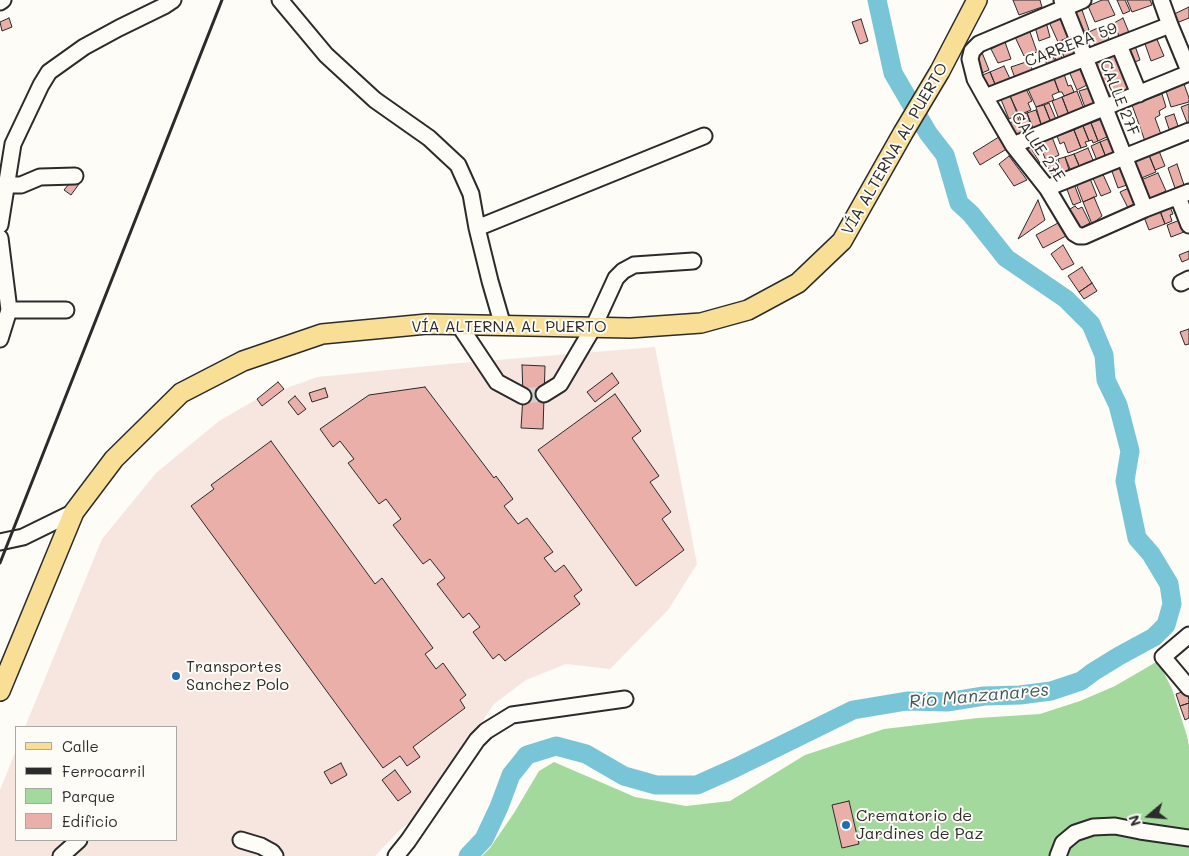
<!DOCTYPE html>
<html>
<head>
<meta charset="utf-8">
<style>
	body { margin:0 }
	#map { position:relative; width:1189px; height:856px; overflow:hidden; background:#fdfcf7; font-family:Mali,sans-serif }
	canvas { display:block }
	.legend { position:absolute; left:15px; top:726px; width:162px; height:115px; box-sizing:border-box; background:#fdfcf7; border:1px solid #a9a8a5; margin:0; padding:6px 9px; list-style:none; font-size:15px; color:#2b2b2b }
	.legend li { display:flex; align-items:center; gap:10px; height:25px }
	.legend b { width:25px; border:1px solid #a9a8a5 }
	.north { position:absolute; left:1124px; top:791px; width:50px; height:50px; -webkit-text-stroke:4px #fdfcf7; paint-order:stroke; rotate:252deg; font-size:14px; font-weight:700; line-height:20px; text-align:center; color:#2b2b2b }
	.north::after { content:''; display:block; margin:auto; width:18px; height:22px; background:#2b2b2b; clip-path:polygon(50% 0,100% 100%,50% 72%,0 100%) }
</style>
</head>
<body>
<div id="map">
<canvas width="1189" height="856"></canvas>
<ul class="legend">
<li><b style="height:6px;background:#f9df96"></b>Calle</li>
<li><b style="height:6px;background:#2b2b2b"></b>Ferrocarril</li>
<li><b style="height:14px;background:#a3d99c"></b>Parque</li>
<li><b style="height:14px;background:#eaafa9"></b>Edificio</li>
</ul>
<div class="north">N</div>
</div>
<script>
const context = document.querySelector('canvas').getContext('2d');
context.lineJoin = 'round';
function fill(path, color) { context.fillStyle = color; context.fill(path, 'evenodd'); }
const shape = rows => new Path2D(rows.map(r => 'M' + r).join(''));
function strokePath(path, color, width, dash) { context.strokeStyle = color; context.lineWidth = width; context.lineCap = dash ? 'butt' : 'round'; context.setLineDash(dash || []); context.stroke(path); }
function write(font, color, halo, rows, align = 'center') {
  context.font = font + ' Mali,sans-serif'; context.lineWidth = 4; context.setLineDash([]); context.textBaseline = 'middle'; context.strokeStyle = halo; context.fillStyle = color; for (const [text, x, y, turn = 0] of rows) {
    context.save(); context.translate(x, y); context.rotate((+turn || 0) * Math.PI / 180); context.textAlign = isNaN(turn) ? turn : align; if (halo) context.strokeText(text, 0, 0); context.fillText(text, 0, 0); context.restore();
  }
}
const built = shape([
	[655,347,697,564,668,610,610,669,566,664,526,680,494,704,419,815,401,829,375,856,0,856,0,790,16,750,16,840,176,840,176,727,25,727,102,539,156,473,219,421,257,399,263,406,284,389,317,377,448,364]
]);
const green = shape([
	[1158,661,1172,689,1187,736,1189,746,1189,856,482,856,490,848,514,813,539,771,554,762,635,797,686,806,730,801,805,755,884,729,978,718,1040,714,1080,701,1115,686]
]);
const river = shape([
	[468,856,484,839,499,807,511,775,527,755,556,746,586,754,624,776,656,785,697,785,735,768,853,710,907,701,947,702,984,696,1020,695,1051,691,1081,681,1093,672,1119,656,1154,637,1166,625,1172,604,1169,584,1151,554,1137,538,1125,481,1130,451,1118,405,1106,380,1104,355,1091,324,1066,299,1006,258,971,214,959,203,945,155,928,133,893,73,877,0]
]);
const building = shape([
	[1013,0,1040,0,1042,7,1019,15,1013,0],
	[1102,0,1108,0,1115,15,1095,22,1088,6,1102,0],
	[1117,0,1125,0,1130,11,1123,14,1117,0],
	[1127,0,1150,0,1152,5,1132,12,1127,0],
	[1189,7,1189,18,1174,24,1170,16,1189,7],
	[1082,10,1089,30,1078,33,1072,12,1082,10],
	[1061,17,1069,37,1058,42,1049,22,1061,17],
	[9,18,12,27,2,31,0,22,9,18],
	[1123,18,1130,35,1120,39,1114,23,1123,18],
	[861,19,868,41,860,44,852,22,861,19],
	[1046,22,1050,37,1039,41,1035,27,1046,22],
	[1104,25,1110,42,1096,48,1089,32,1104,25],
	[1030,32,1037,52,1024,56,1015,37,1030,32],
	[1069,37,1077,58,1066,62,1058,42,1069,37],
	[1156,37,1164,56,1151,61,1144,41,1156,37],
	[1005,42,1011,59,998,63,991,49,1005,42],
	[1134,43,1140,60,1132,63,1126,46,1134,43],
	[1057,45,1064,64,1058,66,1051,47,1057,45],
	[1050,49,1057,66,1049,69,1042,53,1050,49],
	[981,50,989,70,977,75,972,54,981,50],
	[1115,53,1129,89,1109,98,1095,64,1115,53],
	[1029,61,1034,74,1016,81,1011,67,1029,61],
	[1078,65,1087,85,1077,90,1068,69,1078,65],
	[1004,66,1012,83,997,89,990,72,1004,66],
	[990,72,997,89,986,94,978,77,990,72],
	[1057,72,1059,76,1064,74,1068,86,1071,85,1074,92,1064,96,1062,92,1059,92,1052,74,1057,72],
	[1054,78,1059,92,1052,95,1054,100,1036,107,1028,89,1054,78],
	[1184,84,1189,98,1189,102,1171,107,1166,91,1184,84],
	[1089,88,1095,105,1086,110,1079,91,1089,88],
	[1026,89,1032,101,1028,103,1031,110,1019,115,1010,96,1026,89],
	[1077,91,1084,109,1069,115,1062,97,1077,91],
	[1009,93,1017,113,1013,114,1013,117,1009,119,1000,97,1009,93],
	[1162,94,1166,107,1159,111,1160,115,1155,118,1162,137,1146,144,1132,105,1162,94],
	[1062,97,1070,118,1060,122,1052,101,1062,97],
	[1049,103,1058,124,1053,127,1044,105,1049,103],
	[1189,104,1189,125,1188,125,1181,107,1189,104],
	[1044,105,1051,123,1042,127,1036,107,1044,105],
	[1036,110,1043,130,1035,133,1027,113,1036,110],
	[1027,113,1033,132,1025,134,1019,115,1027,113],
	[1174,114,1180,132,1171,135,1165,117,1174,114],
	[1017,115,1026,138,1016,141,1009,123,1015,121,1013,117,1017,115],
	[1102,119,1109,136,1098,141,1091,123,1102,119],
	[1091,123,1098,141,1093,143,1092,140,1089,141,1083,126,1091,123],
	[1083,126,1089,141,1085,142,1087,146,1081,148,1074,130,1083,126],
	[1074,130,1081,148,1068,153,1064,142,1060,144,1057,136,1074,130],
	[1002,135,1010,147,980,165,973,153,1002,135],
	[1052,137,1059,155,1046,161,1039,142,1052,137],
	[1110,138,1117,156,1107,160,1100,142,1110,138],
	[1100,142,1107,160,1098,163,1091,146,1100,142],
	[1028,143,1040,163,1033,168,1021,148,1028,143],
	[1088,148,1095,165,1081,170,1074,154,1088,148],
	[1159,151,1165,166,1155,170,1149,155,1159,151],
	[1074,154,1081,170,1072,174,1065,157,1074,154],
	[1149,155,1156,172,1139,179,1133,161,1149,155],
	[1009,156,1027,180,1014,186,999,164,1009,156],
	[1065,157,1070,173,1062,175,1058,159,1065,157],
	[1056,160,1062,175,1055,182,1047,165,1056,160],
	[1122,162,1130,184,1118,188,1110,166,1122,162],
	[1177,164,1184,185,1175,188,1168,168,1177,164],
	[1101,170,1111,192,1101,196,1091,174,1101,170],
	[1158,173,1166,191,1148,199,1141,180,1158,173],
	[1089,176,1097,196,1083,202,1075,181,1089,176],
	[73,179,79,184,71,195,64,190,73,179],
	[1074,184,1081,202,1073,205,1066,187,1074,184],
	[1131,187,1138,203,1128,208,1120,192,1131,187],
	[1094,197,1102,216,1092,224,1083,202,1094,197],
	[1038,200,1045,220,1018,239,1038,200],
	[1075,206,1078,209,1082,207,1090,223,1077,230,1067,211,1075,206],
	[1170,207,1173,214,1170,215,1172,221,1165,224,1160,211,1170,207],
	[1160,211,1165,224,1149,230,1144,217,1160,211],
	[1180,220,1184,232,1171,237,1167,225,1180,220],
	[1058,223,1066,236,1043,248,1036,235,1058,223],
	[1063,245,1074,264,1062,270,1051,254,1063,245],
	[1189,251,1189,259,1182,262,1179,255,1189,251],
	[1082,267,1092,283,1079,292,1068,276,1082,267],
	[1092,283,1097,291,1084,299,1079,292,1092,283],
	[1189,329,1189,344,1185,345,1180,332,1189,329],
	[522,365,545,366,543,429,521,428,523,396,522,365],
	[612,373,619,383,595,402,587,392,612,373],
	[278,382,284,389,262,406,257,399,278,382],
	[425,387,494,478,496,476,513,499,504,506,518,524,527,518,553,552,544,558,555,572,564,565,582,590,574,596,580,604,505,661,499,654,493,659,473,632,480,627,469,613,463,618,437,584,445,578,430,559,423,564,393,525,401,519,386,499,379,504,348,463,354,459,340,441,333,447,320,429,369,395,425,387],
	[325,388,328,397,312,402,309,393,325,388],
	[615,394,641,431,632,438,659,476,650,482,671,512,662,519,684,550,636,586,538,450,615,394],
	[295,396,306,409,298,415,288,402,295,396],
	[271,441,375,584,382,578,433,648,425,654,436,669,443,663,466,695,460,700,465,708,413,747,420,757,407,766,400,756,383,768,191,506,214,489,211,485,271,441],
	[1188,690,1189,703,1180,706,1176,694,1188,690],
	[1189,703,1189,718,1185,720,1180,706,1189,703],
	[341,763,347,775,331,784,324,772,341,763],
	[395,770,411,792,398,801,382,780,395,770],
	[849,801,859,844,842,848,832,805,849,801]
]);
const minorTunnel = shape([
	[523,396,544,394]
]);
const minor = shape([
	[280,0,326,55,375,100,429,138,458,165,471,194,477,228,490,281,503,326],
	[1062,0,1145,209],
	[1083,0,979,44,972,51,970,59,975,79,985,97,1013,145,1047,188,1074,233,1079,236,1084,236,1145,209,1189,192],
	[1161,0,1170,25,1189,71],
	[0,2,3,0],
	[1119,45,1139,94],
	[985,97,1170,25],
	[1013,145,1189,73],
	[7,185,21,185,40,177,75,176],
	[1047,188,1189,131],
	[1178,197,1189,225],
	[0,225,13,144,41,85,49,72,84,47,119,28,164,6,173,0],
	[477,228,704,136],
	[0,238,9,310,0,339],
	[1181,283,1189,279],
	[9,310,66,310],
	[459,325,497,382,523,396],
	[544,394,560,384,593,328,616,278,623,271,634,265,693,261],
	[0,542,23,537,74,512],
	[1189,635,1163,657,1189,688],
	[241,840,261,846,272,852,275,856],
	[61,856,79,840],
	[396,856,408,841,477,740,486,731,512,715,625,699],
	[1058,856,1063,843,1075,833,1093,827,1115,826,1140,831,1189,838]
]);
const major = shape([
	[0,691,74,512,114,459,181,393,243,361,322,334,427,324,630,328,701,323,748,310,798,283,842,241,903,133,940,71,977,0]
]);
const rail = shape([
	[0,563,222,0]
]);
const markers = [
	[176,676,5,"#1f6fb2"],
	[846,825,5,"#1f6fb2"]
];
const streetNames = [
	["CARRERA 59",1071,45,-21],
	["CALLE 27F",1119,98,68],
	["CALLE 27E",1038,147,55],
	["VÍA ALTERNA AL PUERTO",895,149,-60],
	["VÍA ALTERNA AL PUERTO",509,327]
];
const poiNames = [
	["Transportes",186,667],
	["Sanchez Polo",186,685],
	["Crematorio de",856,816],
	["Jardines de Paz",856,834]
];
const waterNames = [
	["Río Manzanares",979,696,-5]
];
fill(built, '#f7e5e0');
fill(green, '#a3d99c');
strokePath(river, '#79c5d8', 19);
fill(building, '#eaafa9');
strokePath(building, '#2b2b2b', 1);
strokePath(minorTunnel, '#d3d2ce', 15, [15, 8]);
strokePath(minor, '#2b2b2b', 19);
strokePath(major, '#2b2b2b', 22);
strokePath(minor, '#fdfcf7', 15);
strokePath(major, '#f9df96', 19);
strokePath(rail, '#2b2b2b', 3);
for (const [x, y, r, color] of markers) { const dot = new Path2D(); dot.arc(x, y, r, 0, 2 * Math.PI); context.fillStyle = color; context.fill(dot); strokePath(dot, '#fdfcf7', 2); }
write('16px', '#2b2b2b', '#fdfcf7', streetNames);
write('16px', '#2b2b2b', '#fdfcf7', poiNames, 'left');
write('italic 18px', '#42595f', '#fdfcf7', waterNames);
</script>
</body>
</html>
